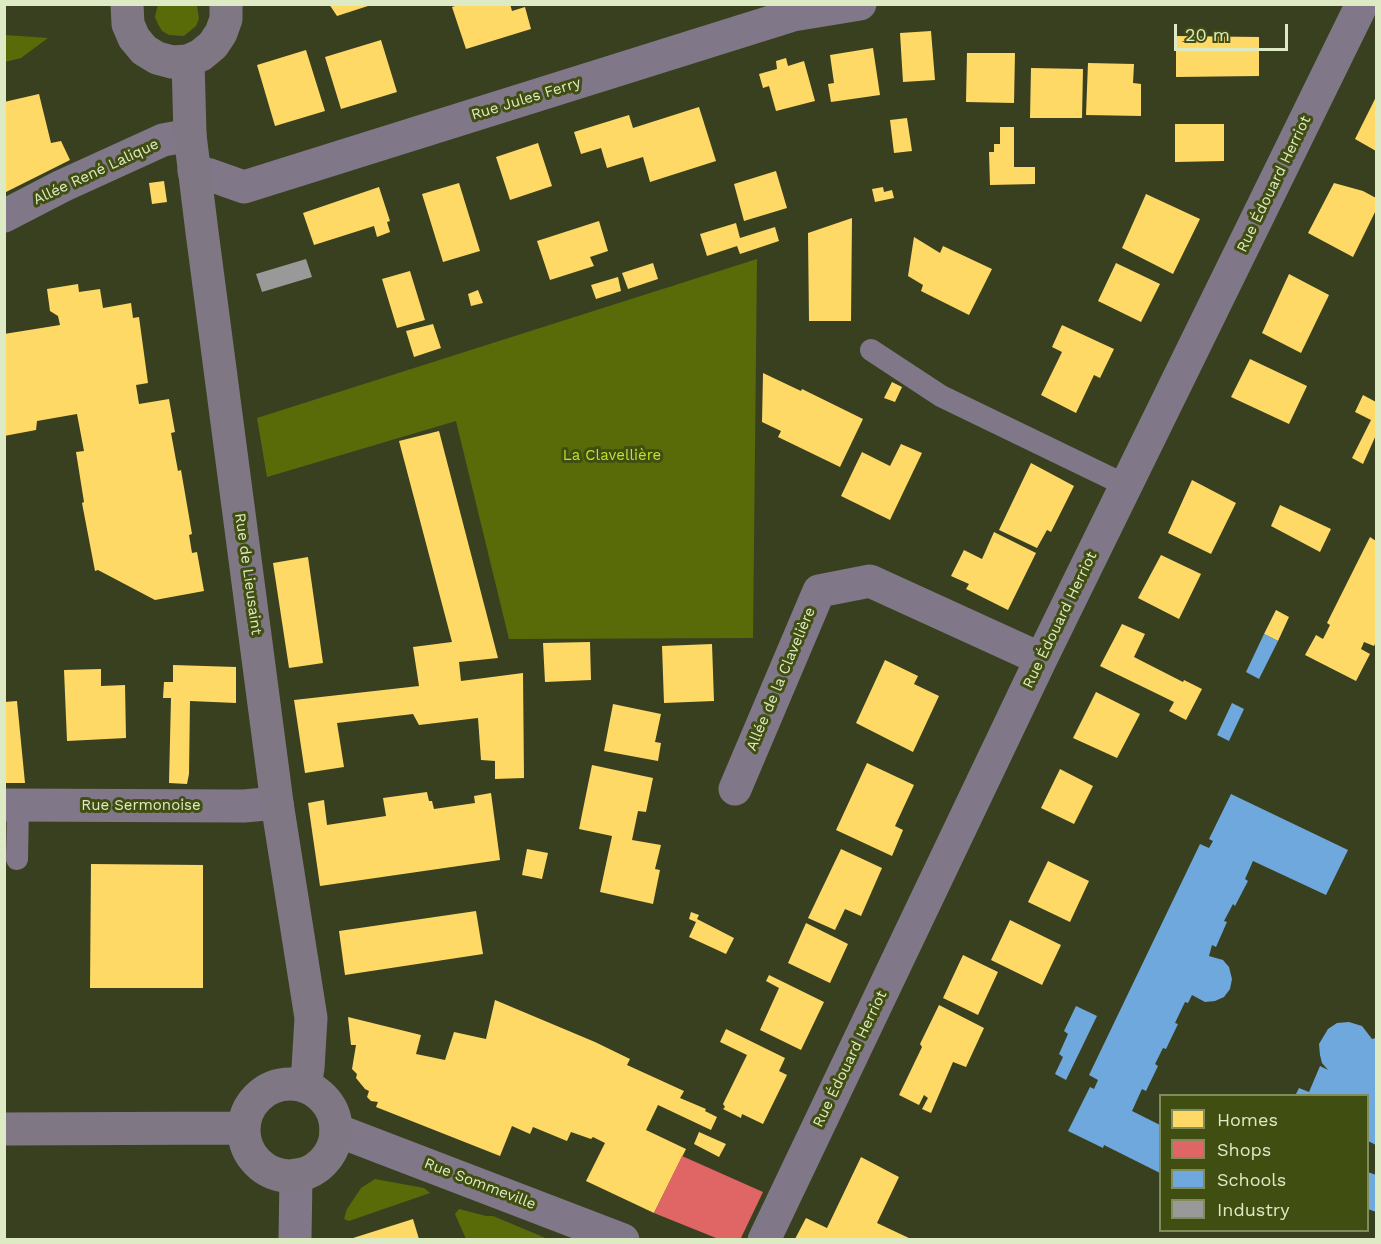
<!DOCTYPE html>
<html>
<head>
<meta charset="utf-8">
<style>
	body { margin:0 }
	#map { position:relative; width:1381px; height:1244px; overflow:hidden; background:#394020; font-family:"Work Sans",sans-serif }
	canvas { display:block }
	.frame { position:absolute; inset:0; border:6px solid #deeac4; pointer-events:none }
	.legend { position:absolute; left:1159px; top:1094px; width:210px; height:138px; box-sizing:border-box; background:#414e12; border:2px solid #808c59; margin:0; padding:8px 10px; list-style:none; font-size:18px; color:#deeac4 }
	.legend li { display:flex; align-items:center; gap:12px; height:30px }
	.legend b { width:30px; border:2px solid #808c59 }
	.scale { position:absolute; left:1174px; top:24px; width:114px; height:27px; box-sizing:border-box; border:3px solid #deeac4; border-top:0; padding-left:8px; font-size:18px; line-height:21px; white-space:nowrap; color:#deeac4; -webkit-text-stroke:4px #414e12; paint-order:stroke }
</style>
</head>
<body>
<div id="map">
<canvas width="1381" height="1244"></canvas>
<div class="frame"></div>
<ul class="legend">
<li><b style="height:16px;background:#ffd966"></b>Homes</li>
<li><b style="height:16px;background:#e06666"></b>Shops</li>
<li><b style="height:16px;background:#6fa8dc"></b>Schools</li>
<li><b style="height:16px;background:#999"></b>Industry</li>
</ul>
<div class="scale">20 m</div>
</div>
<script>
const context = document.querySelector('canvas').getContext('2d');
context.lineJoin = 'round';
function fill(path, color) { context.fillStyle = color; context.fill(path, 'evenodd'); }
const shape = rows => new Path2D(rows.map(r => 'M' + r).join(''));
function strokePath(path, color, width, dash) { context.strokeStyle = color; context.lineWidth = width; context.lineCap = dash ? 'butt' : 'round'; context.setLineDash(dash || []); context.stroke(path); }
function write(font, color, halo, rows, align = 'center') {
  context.font = font + ' "Work Sans",sans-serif'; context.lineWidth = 6; context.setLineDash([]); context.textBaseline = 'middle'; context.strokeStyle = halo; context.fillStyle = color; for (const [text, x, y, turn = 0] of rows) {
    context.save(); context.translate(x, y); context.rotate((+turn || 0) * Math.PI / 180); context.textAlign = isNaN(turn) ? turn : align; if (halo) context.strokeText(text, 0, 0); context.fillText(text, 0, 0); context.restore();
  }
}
const green = shape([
	[158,4,197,5,199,19,196,26,184,36,169,35,162,31,158,24,155,17],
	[5,35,48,38,21,58,5,62],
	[757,259,753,638,509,639,456,421,267,477,257,418],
	[375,1179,424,1188,430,1193,349,1221,344,1219,347,1209,361,1188],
	[459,1209,486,1216,493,1216,548,1239,466,1239,455,1214]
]);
const homes = shape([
	[329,4,371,4,371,5,337,16],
	[461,4,510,4,512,11,525,7,531,29,466,49,452,7],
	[931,31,935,80,903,82,900,33],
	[1176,36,1259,37,1259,76,1176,77],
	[381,40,397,92,341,109,325,57],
	[873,48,880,95,831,102,828,84,834,83,830,55],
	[306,50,325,111,275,126,257,65],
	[967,53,1015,53,1014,103,966,102],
	[786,58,788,66,804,61,815,101,776,111,769,86,763,88,759,74,777,69,776,61],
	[1088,63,1134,64,1133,83,1141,84,1141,116,1086,115],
	[1031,68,1083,69,1082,118,1030,118],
	[39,94,51,143,61,141,70,160,4,193,4,102],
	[1376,97,1376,151,1355,139],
	[699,107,716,161,650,182,643,157,607,168,601,148,581,154,574,132,629,115,633,128],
	[907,118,912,151,894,153,890,120],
	[1175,124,1224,124,1224,161,1175,162],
	[1000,127,1014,127,1014,167,1035,167,1035,184,990,185,989,152,994,152,994,144,1000,144],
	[538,143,552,186,510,200,496,157],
	[776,171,787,208,744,221,734,184],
	[164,181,167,202,152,204,149,183],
	[459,183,480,251,443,262,422,194],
	[1334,183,1363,191,1376,198,1376,210,1353,257,1308,233],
	[379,187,390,221,387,222,390,232,377,237,374,226,314,245,303,213],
	[883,187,884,192,892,190,894,198,875,202,872,189],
	[1146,194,1200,219,1173,274,1122,248],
	[852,218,851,321,809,321,808,233],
	[599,221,608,251,590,257,594,266,550,280,537,241],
	[736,223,740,238,775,227,779,241,740,254,737,246,707,256,700,234],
	[914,237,940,253,943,246,992,269,969,315,921,291,923,285,908,276],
	[653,263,658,279,628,289,622,273],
	[1116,263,1160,284,1141,322,1098,301],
	[410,271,425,320,397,328,382,279],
	[1289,274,1329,295,1301,353,1262,333],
	[618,277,621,291,596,299,591,285],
	[78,284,79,292,100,289,103,308,131,303,133,318,139,317,148,383,136,385,139,404,169,399,175,432,171,433,178,471,181,470,192,534,189,535,192,553,197,552,204,591,155,600,98,570,95,571,82,503,84,502,76,452,84,451,77,414,37,421,36,430,4,436,4,334,60,325,58,316,50,311,47,289],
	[478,290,483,303,471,306,468,294],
	[433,324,441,348,414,357,406,331],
	[1062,325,1114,349,1100,378,1094,375,1076,413,1041,395,1062,352,1052,347],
	[1250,359,1307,386,1289,424,1231,397],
	[763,373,801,391,802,389,863,419,840,467,778,437,781,431,762,422],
	[892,382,902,387,895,402,884,398],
	[1363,395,1376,402,1376,435,1363,464,1352,458,1371,420,1355,412],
	[439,431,498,658,459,662,461,681,523,673,524,778,495,779,495,761,481,760,478,718,419,725,413,714,337,723,344,767,305,773,294,700,419,686,413,647,452,642,399,441],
	[901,444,922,453,890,520,841,496,862,452,890,466],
	[1031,463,1074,486,1051,532,1047,530,1037,548,999,530],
	[1192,480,1236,503,1211,554,1168,533],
	[1280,505,1331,529,1320,552,1271,526],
	[994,532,1036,553,1008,610,966,589,969,584,951,576,964,550,982,559],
	[1370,537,1376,541,1376,642,1374,646,1364,642,1361,649,1370,654,1356,681,1305,655,1316,635,1323,639,1330,625,1327,623],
	[1161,555,1201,574,1179,619,1138,598],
	[308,557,323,663,289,668,273,563],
	[1276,610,1289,617,1278,641,1264,634],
	[1122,624,1145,634,1134,657,1183,682,1184,680,1202,689,1186,720,1169,711,1174,702,1100,666],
	[590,642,591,680,545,682,543,643],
	[712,644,714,701,664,703,662,646],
	[885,660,918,676,914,684,939,696,913,752,856,723],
	[173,665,236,667,236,703,190,701,189,774,187,784,169,783,171,698,163,698,164,682,173,682],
	[101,669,101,686,125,685,126,738,67,741,64,670],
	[1096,692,1140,714,1117,758,1073,738],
	[17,701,25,783,4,783,4,702],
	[613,704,661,714,655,742,661,743,658,761,604,751],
	[867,763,914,785,895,826,903,830,892,856,836,830],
	[592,765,653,778,646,812,638,811,632,840,661,845,655,869,660,870,653,904,600,892,612,836,579,829],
	[1060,769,1093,786,1074,824,1041,808],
	[427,792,429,801,432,801,434,809,475,803,474,796,491,793,500,860,320,886,308,803,324,800,327,825,386,816,383,798],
	[527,849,548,853,542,879,522,875],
	[841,849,882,868,861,916,845,909,835,930,808,918],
	[1048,861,1089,881,1070,922,1028,902],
	[91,864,203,865,203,988,90,988],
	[476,911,483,954,345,975,339,931],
	[691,912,699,915,697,919,734,938,726,954,689,937,696,922,689,919],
	[1010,920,1061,945,1042,985,991,960],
	[806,923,848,944,830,983,788,963],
	[963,955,998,972,978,1015,943,998],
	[769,975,824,1002,801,1050,760,1030,779,988,766,981],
	[495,1000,595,1042,630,1059,627,1065,684,1091,680,1098,706,1109,705,1111,717,1117,711,1130,658,1105,646,1130,686,1149,654,1213,586,1181,605,1143,593,1137,591,1139,571,1132,567,1141,533,1127,530,1134,512,1126,500,1156,376,1107,378,1102,371,1101,367,1097,369,1091,365,1089,356,1078,357,1074,352,1069,356,1045,351,1045,348,1017,421,1035,416,1054,445,1060,454,1032,486,1039],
	[939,1005,984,1028,966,1067,953,1062,931,1113,922,1109,928,1098,924,1095,919,1105,899,1095,922,1047,920,1044],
	[726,1029,785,1058,779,1071,787,1075,763,1124,742,1114,741,1118,723,1109,725,1107,723,1104,747,1055,720,1042],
	[699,1132,726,1144,719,1157,694,1144],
	[861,1157,899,1177,877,1223,911,1239,795,1239,806,1218,827,1228],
	[413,1219,419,1239,350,1239]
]);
const shops = shape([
	[682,1156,763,1192,741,1238,721,1240,654,1213]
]);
const schools = shape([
	[1264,634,1278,641,1259,679,1246,672],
	[1232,703,1244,709,1229,741,1217,735],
	[1231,794,1348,850,1326,895,1253,861,1245,879,1248,881,1235,906,1233,904,1224,921,1227,922,1216,947,1212,945,1209,956,1223,960,1229,967,1232,979,1230,989,1224,997,1215,1001,1205,1002,1192,995,1188,1003,1185,1002,1175,1023,1178,1024,1166,1049,1163,1048,1155,1064,1158,1066,1146,1091,1142,1089,1132,1111,1160,1125,1160,1173,1104,1145,1103,1148,1068,1131,1090,1087,1094,1089,1098,1080,1089,1075,1200,844,1209,848,1213,841,1209,839],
	[1076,1006,1097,1016,1066,1080,1055,1074,1063,1057,1059,1054,1068,1034,1064,1031],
	[1349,1022,1362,1026,1372,1039,1376,1038,1376,1145,1368,1141,1368,1096,1295,1096,1299,1088,1309,1092,1320,1066,1328,1070,1322,1063,1320,1055,1319,1044,1328,1029,1337,1023],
	[1368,1172,1376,1175,1376,1212,1368,1209]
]);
const industry = shape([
	[306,259,312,277,262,292,256,274]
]);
const service = shape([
	[871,350,941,396,1125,485],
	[17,859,18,805]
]);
const minor = shape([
	[194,171,210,175,244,187,793,15,860,4],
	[4,216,62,186,163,140,190,135],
	[735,789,819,591,870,581,1041,659],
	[336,1130,623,1240],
	[295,1240,296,1175],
	[764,1240,1041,659,1362,4]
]);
const tertiary = shape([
	[4,805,244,806,277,803]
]);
const secondary = shape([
	[127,4,128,24,134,38,144,50,157,58,172,62,188,61,201,55,213,45,221,33,226,19,226,4],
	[188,61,190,135,202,232,277,803,311,1018,308,1068,305,1086],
	'244 1130a46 46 0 1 1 92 0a46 46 0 1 1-92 0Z',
	[4,1129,243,1128]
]);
const streetNames = [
	["Rue Jules Ferry",526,99,-17],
	["Allée René Lalique",96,172,-25],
	["Rue Édouard Herriot",1274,184,-64],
	["Rue de Lieusaint",248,574,82],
	["Rue Édouard Herriot",1060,620,-64],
	["Allée de la Clavelière",781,679,-67],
	["Rue Sermonoise",141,806],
	["Rue Édouard Herriot",850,1059,-64],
	["Rue Sommeville",480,1184,21]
];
const parkNames = [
	["La Clavellière",612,456]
];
fill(green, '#596b08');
fill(homes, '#ffd966');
fill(shops, '#e06666');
fill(schools, '#6fa8dc');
fill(industry, '#999');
strokePath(service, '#807888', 22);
strokePath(minor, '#807888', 33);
strokePath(tertiary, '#807888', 33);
strokePath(secondary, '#7f7884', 33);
write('15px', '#deeac4', '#414e12', streetNames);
write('15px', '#bfe52e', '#414e12', parkNames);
</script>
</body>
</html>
